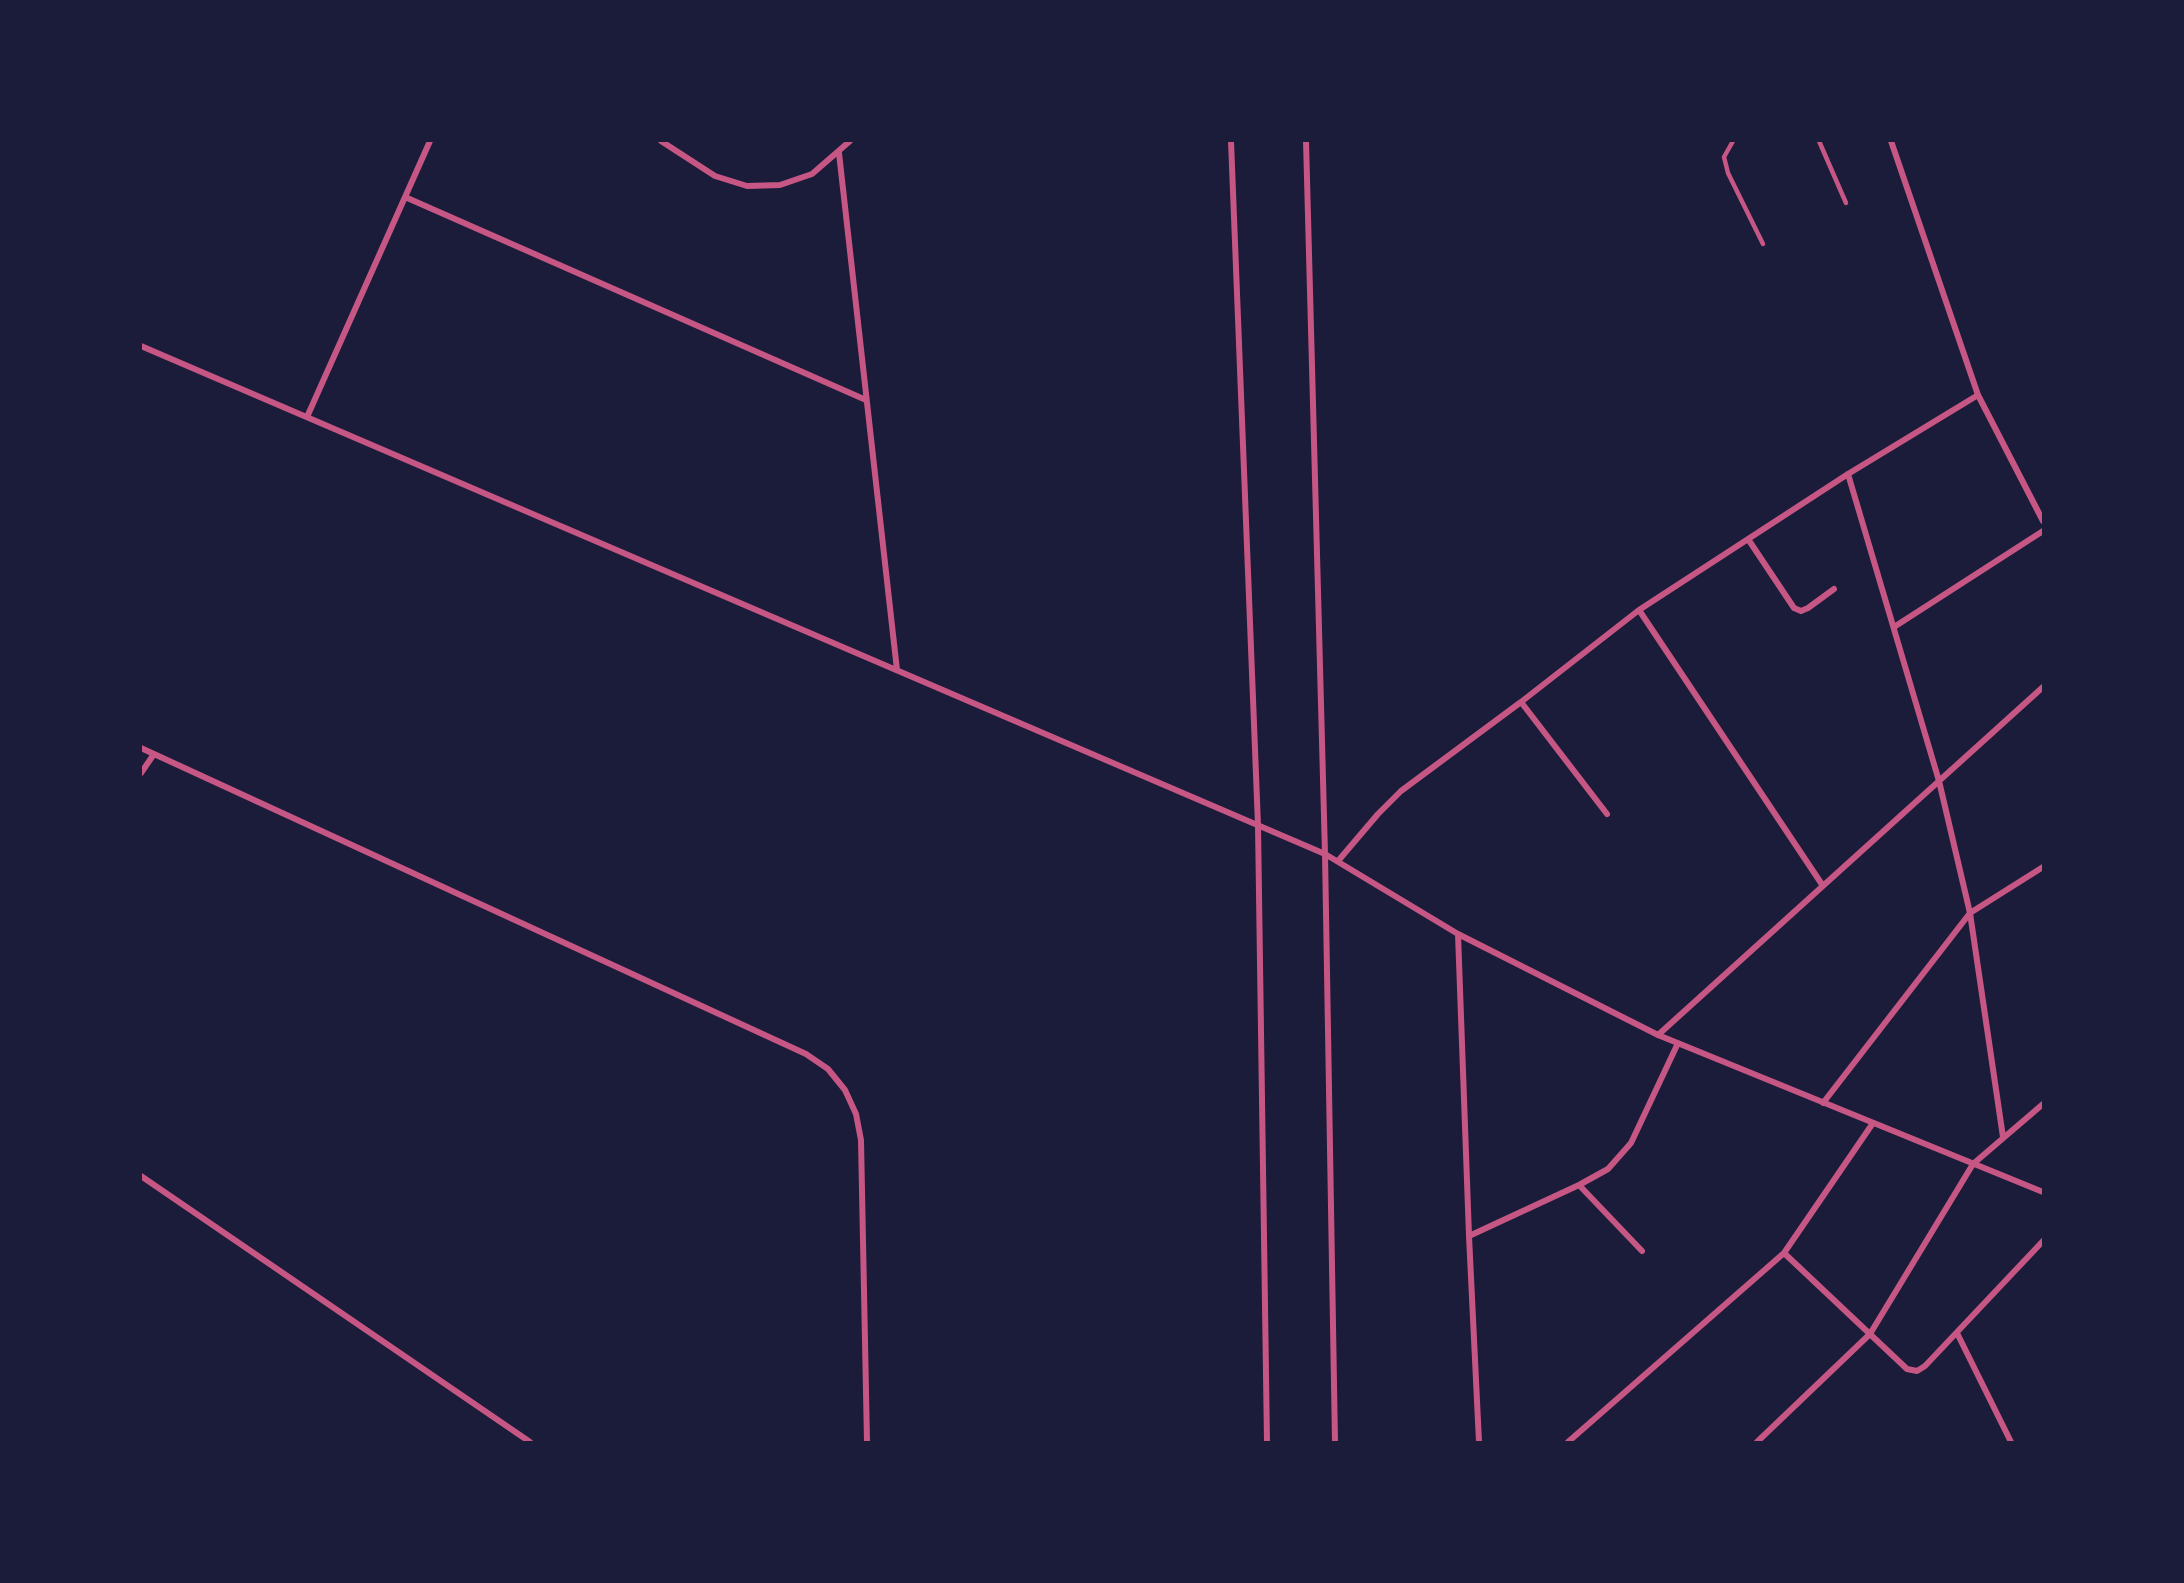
<!DOCTYPE html>
<html>
<head>
<meta charset="utf-8">
<style>
	body { margin:0 }
	#map { position:relative; width:2184px; height:1583px; overflow:hidden; background:#1b1b3a; font-family:"Titillium Web",sans-serif }
	canvas { display:block }
	.frame { position:absolute; inset:0; border:142px solid #1b1b3a; pointer-events:none }
</style>
</head>
<body>
<div id="map">
<canvas width="2184" height="1583"></canvas>
<div class="frame"></div>
</div>
<script>
const context = document.querySelector('canvas').getContext('2d');
context.lineJoin = 'round';
const shape = rows => new Path2D(rows.map(r => 'M' + r).join(''));
function strokePath(path, color, width, dash) { context.strokeStyle = color; context.lineWidth = width; context.lineCap = dash ? 'butt' : 'round'; context.setLineDash(dash || []); context.stroke(path); }
const service = shape([
	[1733,141,1724,157,1728,173,1763,244],
	[1819,141,1846,203]
]);
const minor = shape([
	[661,141,715,176,747,186,780,185,812,174,850,141],
	[1231,141,1258,825,1267,1442],
	[1306,141,1325,854,1335,1442],
	[1891,141,1978,395,2043,521],
	[839,153,897,670],
	[405,197,866,400],
	[141,346,1325,854,1458,934,1658,1035,2043,1192],
	[307,417,430,141],
	[1848,474,1939,781,1970,913,2003,1137],
	[1748,539,1794,608,1801,611,1808,608,1834,589],
	[1639,610,1823,886],
	[1894,627,2043,531],
	[1521,702,1607,814],
	[141,748,806,1054,828,1069,845,1090,856,1114,861,1140,867,1442],
	[141,773,154,754],
	[1338,861,1378,814,1401,791,1521,702,1639,610,1848,474,1978,395],
	[1458,934,1469,1236,1479,1442],
	[1658,1035,2043,687],
	[1823,1103,1970,913,2043,867],
	[141,1176,530,1442],
	[1579,1185,1642,1251],
	[1469,1236,1579,1185,1608,1169,1631,1143,1678,1043],
	[1784,1253,1907,1369,1917,1371,1925,1366,2043,1241],
	[1957,1333,2011,1442],
	[1568,1442,1784,1253,1873,1123],
	[1757,1442,1870,1334,1973,1164,2043,1104]
]);
strokePath(service, '#c65784', 4.5);
strokePath(minor, '#c65784', 6);
</script>
</body>
</html>
